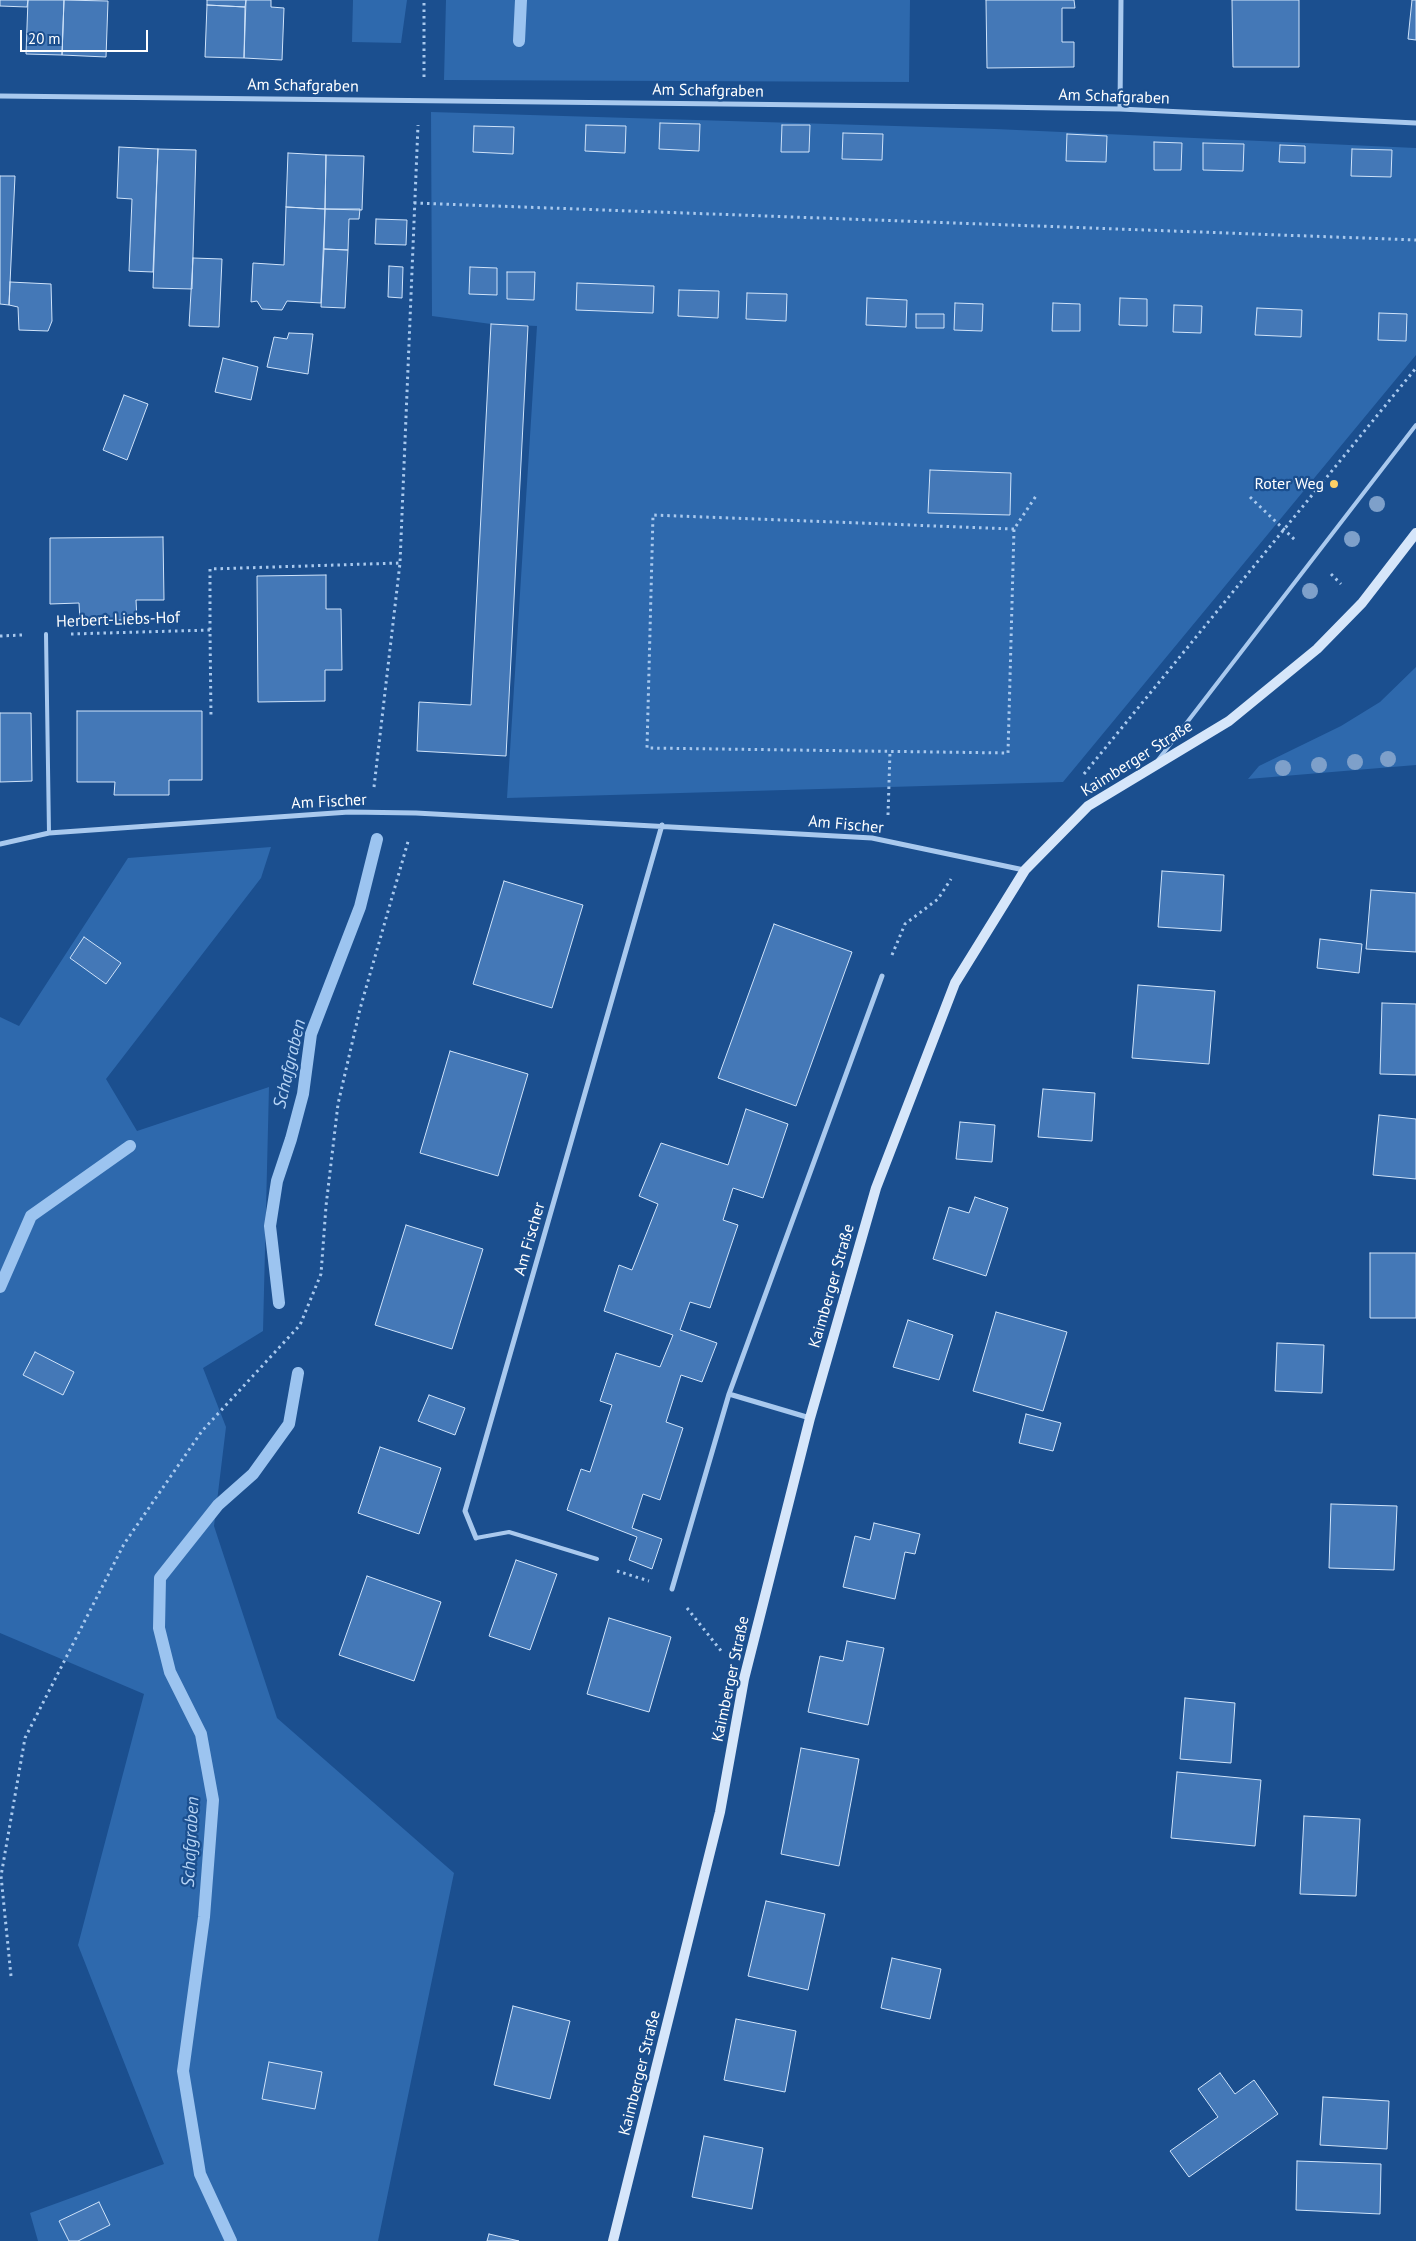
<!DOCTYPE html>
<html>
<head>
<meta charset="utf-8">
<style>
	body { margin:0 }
	#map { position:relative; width:1416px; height:2241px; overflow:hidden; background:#1b4f8f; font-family:"PT Sans",sans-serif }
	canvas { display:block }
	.scale { position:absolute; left:20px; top:30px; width:128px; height:22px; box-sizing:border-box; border:2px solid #fff; border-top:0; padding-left:6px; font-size:15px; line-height:18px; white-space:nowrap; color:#fff; -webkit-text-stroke:4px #1b4f8f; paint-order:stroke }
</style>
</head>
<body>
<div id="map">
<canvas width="1416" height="2241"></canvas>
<div class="scale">20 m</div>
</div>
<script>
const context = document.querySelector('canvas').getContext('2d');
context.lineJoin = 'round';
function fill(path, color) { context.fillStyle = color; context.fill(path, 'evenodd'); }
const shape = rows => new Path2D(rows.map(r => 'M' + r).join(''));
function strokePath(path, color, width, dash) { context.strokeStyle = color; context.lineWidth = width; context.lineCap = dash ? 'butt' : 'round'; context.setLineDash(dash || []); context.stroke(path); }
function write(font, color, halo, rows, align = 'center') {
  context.font = font + ' "PT Sans",sans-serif'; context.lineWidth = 4.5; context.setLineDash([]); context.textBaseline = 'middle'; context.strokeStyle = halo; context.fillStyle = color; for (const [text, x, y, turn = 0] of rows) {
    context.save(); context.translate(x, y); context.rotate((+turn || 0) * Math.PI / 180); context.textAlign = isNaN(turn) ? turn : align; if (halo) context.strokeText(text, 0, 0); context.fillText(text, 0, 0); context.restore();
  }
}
const green = shape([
	[353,0,407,0,401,43,352,42],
	[446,0,910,0,909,82,444,80],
	[431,112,995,129,1416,148,1416,355,1063,782,507,798,537,326,491,324,432,316],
	[1416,667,1416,765,1248,779,1259,766,1341,726,1380,702],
	[271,847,261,878,106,1079,137,1131,269,1087,263,1331,203,1368,226,1427,214,1526,277,1718,454,1873,378,2241,38,2241,30,2213,164,2164,78,1945,144,1694,0,1633,0,1017,19,1026,128,858]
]);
const stream = shape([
	[519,41,521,0],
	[0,1287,31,1216,130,1146],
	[279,1303,270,1226,277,1181,291,1139,303,1094,311,1034,360,907,377,839],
	[231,2241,200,2174,183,2071,204,1917,213,1800,201,1734,170,1672,159,1628,160,1578,218,1505,253,1474,289,1424,298,1373]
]);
const building = shape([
	[0,0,28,0,27,7,0,6,0,0],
	[28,0,64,0,62,55,26,54,28,0],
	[64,0,108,1,106,57,62,55,64,0],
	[207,0,246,0,245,7,207,5,207,0],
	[246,0,271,0,271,7,284,8,282,60,244,58,246,0],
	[986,0,1074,0,1075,8,1062,8,1062,42,1074,42,1074,67,987,68,986,0],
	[1232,0,1299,0,1299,67,1233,67,1232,0],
	[1412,0,1416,0,1416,40,1408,39,1412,0],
	[207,5,245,7,244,58,205,57,207,5],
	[660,123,700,124,699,151,659,149,660,123],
	[586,125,626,126,625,153,585,151,586,125],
	[782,125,810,125,809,152,781,152,782,125],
	[474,126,514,127,513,154,473,152,474,126],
	[843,133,883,134,882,160,842,159,843,133],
	[1067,134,1107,136,1106,162,1066,161,1067,134],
	[1154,142,1182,143,1181,170,1154,170,1154,142],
	[1203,143,1244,144,1243,171,1203,170,1203,143],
	[1280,145,1305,146,1305,163,1279,162,1280,145],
	[119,147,158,149,153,272,129,271,132,199,117,198,119,147],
	[158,149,196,150,192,289,153,288,158,149],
	[1352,149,1392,150,1391,177,1351,176,1352,149],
	[288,153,326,155,325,209,286,207,288,153],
	[326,155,364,156,362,210,325,209,326,155],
	[0,176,15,176,9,305,0,304,0,176],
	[286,207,325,209,321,303,287,301,282,310,262,309,257,301,251,302,253,263,284,265,286,207],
	[325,209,360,209,359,219,349,219,348,250,324,249,325,209],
	[376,219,407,220,406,245,375,244,376,219],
	[324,249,348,250,345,308,321,307,324,249],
	[193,258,222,259,219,327,189,326,193,258],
	[389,266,403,267,402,298,388,297,389,266],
	[470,267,497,268,497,295,469,294,470,267],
	[507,272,535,272,534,300,507,299,507,272],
	[10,282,51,284,52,321,48,331,19,330,18,307,9,305,10,282],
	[577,283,654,286,653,313,576,310,577,283],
	[679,290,719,291,718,318,678,316,679,290],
	[747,293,787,294,786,321,746,319,747,293],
	[867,298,907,300,906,327,866,325,867,298],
	[1120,298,1147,299,1147,326,1119,325,1120,298],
	[955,303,983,304,982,331,954,330,955,303],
	[1053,303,1080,304,1080,331,1052,331,1053,303],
	[1174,305,1202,306,1201,333,1173,332,1174,305],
	[1257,308,1302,310,1301,337,1255,335,1257,308],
	[1379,313,1407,314,1406,341,1378,340,1379,313],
	[916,314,944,314,944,328,916,328,916,314],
	[491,324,528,326,506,756,417,751,419,702,471,705,491,324],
	[289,333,313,334,308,374,267,367,274,337,287,339,289,333],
	[223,358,258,367,251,400,215,392,223,358],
	[124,395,148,404,127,460,103,450,124,395],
	[930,470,1011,473,1010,515,928,513,930,470],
	[163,537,164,600,136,600,137,620,80,620,79,603,50,604,50,538,163,537],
	[326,575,326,609,341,609,342,670,325,670,325,701,258,702,257,576,326,575],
	[77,711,202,711,202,780,169,780,169,795,114,795,115,782,77,782,77,711],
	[0,713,31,713,32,781,0,782,0,713],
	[1162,871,1224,875,1221,931,1158,927,1162,871],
	[504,881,583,905,552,1008,473,984,504,881],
	[1371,890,1416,893,1416,952,1366,949,1371,890],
	[774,924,852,952,796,1106,718,1078,774,924],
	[84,937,121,963,106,984,70,958,84,937],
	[1320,939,1362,944,1359,973,1317,968,1320,939],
	[1138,985,1215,991,1209,1064,1132,1058,1138,985],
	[1382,1003,1416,1004,1416,1075,1380,1074,1382,1003],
	[450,1051,528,1074,498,1176,420,1153,450,1051],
	[1043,1089,1095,1093,1092,1141,1038,1137,1043,1089],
	[746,1109,788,1124,763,1198,733,1188,723,1220,738,1225,710,1308,690,1302,680,1330,717,1343,702,1382,681,1375,666,1422,683,1428,660,1500,643,1494,632,1528,662,1539,652,1569,629,1560,637,1537,567,1510,581,1469,590,1472,612,1405,600,1401,616,1353,660,1367,673,1335,604,1311,619,1265,632,1270,658,1204,639,1196,661,1143,728,1165,746,1109],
	[1379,1115,1416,1119,1416,1179,1373,1175,1379,1115],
	[960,1122,995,1125,992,1162,956,1159,960,1122],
	[975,1197,1008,1208,986,1276,933,1259,949,1207,969,1213,975,1197],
	[406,1225,483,1249,452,1349,375,1325,406,1225],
	[1370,1253,1416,1253,1416,1318,1370,1318,1370,1253],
	[996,1312,1067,1332,1043,1411,973,1391,996,1312],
	[908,1320,953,1335,939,1380,893,1367,908,1320],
	[1277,1343,1324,1345,1322,1393,1275,1391,1277,1343],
	[35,1352,74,1372,63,1395,23,1375,35,1352],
	[429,1395,465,1408,455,1435,418,1421,429,1395],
	[1026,1414,1061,1423,1053,1451,1019,1443,1026,1414],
	[380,1447,441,1468,419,1534,358,1513,380,1447],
	[1331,1504,1397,1506,1394,1570,1329,1568,1331,1504],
	[874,1523,920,1534,915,1554,905,1552,895,1599,843,1587,855,1536,870,1540,874,1523],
	[516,1560,557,1574,530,1650,489,1636,516,1560],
	[367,1576,441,1602,414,1681,339,1655,367,1576],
	[609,1618,671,1637,649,1712,587,1694,609,1618],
	[847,1641,884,1648,868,1725,808,1712,820,1656,843,1661,847,1641],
	[1185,1698,1235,1703,1231,1763,1180,1759,1185,1698],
	[801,1748,859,1759,839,1866,781,1854,801,1748],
	[1177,1772,1261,1780,1255,1846,1171,1838,1177,1772],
	[1304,1816,1360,1819,1356,1896,1300,1894,1304,1816],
	[766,1901,825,1914,808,1990,748,1976,766,1901],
	[892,1958,941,1969,930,2019,881,2008,892,1958],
	[513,2006,570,2021,550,2099,494,2085,513,2006],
	[736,2019,796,2031,785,2092,724,2080,736,2019],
	[269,2062,322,2072,315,2109,262,2099,269,2062],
	[1220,2073,1235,2094,1254,2080,1278,2114,1189,2177,1170,2151,1218,2117,1198,2089,1220,2073],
	[1323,2097,1389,2101,1387,2149,1320,2145,1323,2097],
	[704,2136,763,2148,752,2209,692,2197,704,2136],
	[1297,2161,1381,2164,1380,2214,1296,2210,1297,2161],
	[99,2202,110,2225,78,2241,69,2241,59,2221,99,2202],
	[489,2234,519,2241,487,2241,489,2234]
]);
const path = shape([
	[424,77,424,0],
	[414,203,1416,240],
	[1250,497,1296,541],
	[1014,529,653,515,647,748,1008,753,1014,529,1036,496],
	[1331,574,1341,584],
	[210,630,210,569,400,563],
	[71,634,210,630,211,718],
	[0,636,22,635],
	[1084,774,1416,368],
	[374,787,400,563,418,125],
	[888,815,890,751],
	[892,955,905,924,938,899,951,879],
	[617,1571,649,1581],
	[687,1608,722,1652],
	[11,1976,1,1876,25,1738,124,1544,202,1431,300,1325,321,1274,326,1206,338,1104,360,1009,409,838]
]);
const lane = shape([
	[46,634,49,833],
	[1158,760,1416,425],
	[476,1538,509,1532,597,1559]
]);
const street = shape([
	[0,96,997,107,1120,109,1416,123],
	[1120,109,1121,0],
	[0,844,49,833,349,812,416,813,872,838,1024,870],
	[729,1394,810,1418],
	[476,1538,465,1511,662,825],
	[672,1589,729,1394,882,976]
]);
const secondary = shape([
	[613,2241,720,1812,744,1679,810,1418,876,1188,955,983,1025,870,1088,806,1229,721,1317,649,1362,603,1416,533]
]);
const trees = [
	[1377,504],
	[1352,539],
	[1310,591],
	[1388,759],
	[1355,762],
	[1319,765],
	[1283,768]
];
const markers = [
	[1334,484,5,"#ffd166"]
];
const streetNames = [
	["Am Schafgraben",303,86,1],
	["Am Schafgraben",708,91,1],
	["Am Schafgraben",1114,97,2],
	["Herbert-Liebs-Hof",118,620,-2],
	["Kaimberger Straße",1137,759,-32],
	["Am Fischer",329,802,-3],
	["Am Fischer",846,825,5],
	["Am Fischer",530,1239,-74],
	["Kaimberger Straße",832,1286,-74],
	["Kaimberger Straße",731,1679,-78],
	["Kaimberger Straße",640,2073,-76]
];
const poiNames = [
	["Roter Weg",1324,484]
];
const waterNames = [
	["Schafgraben",290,1064,-77],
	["Schafgraben",191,1842,-87]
];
fill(green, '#2e69ad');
strokePath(stream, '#9cc4f0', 12);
fill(building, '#4478b7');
strokePath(building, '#cfe3fa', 1);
strokePath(path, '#a9c9ee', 3, [2.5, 4]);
strokePath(lane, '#a9c9ee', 4);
strokePath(street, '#a9c9ee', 5);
strokePath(secondary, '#d6e6fa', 10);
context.fillStyle = '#7ea0ca';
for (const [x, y] of trees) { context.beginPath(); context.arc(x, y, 8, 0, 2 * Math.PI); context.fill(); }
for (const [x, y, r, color] of markers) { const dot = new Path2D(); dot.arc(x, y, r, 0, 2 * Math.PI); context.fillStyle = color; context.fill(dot); strokePath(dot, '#1b4f8f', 2); }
write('16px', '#fff', '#1b4f8f', streetNames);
write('16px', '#fff', '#1b4f8f', poiNames, 'right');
write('italic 18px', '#b5d3f5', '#1b4f8f', waterNames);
</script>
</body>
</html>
